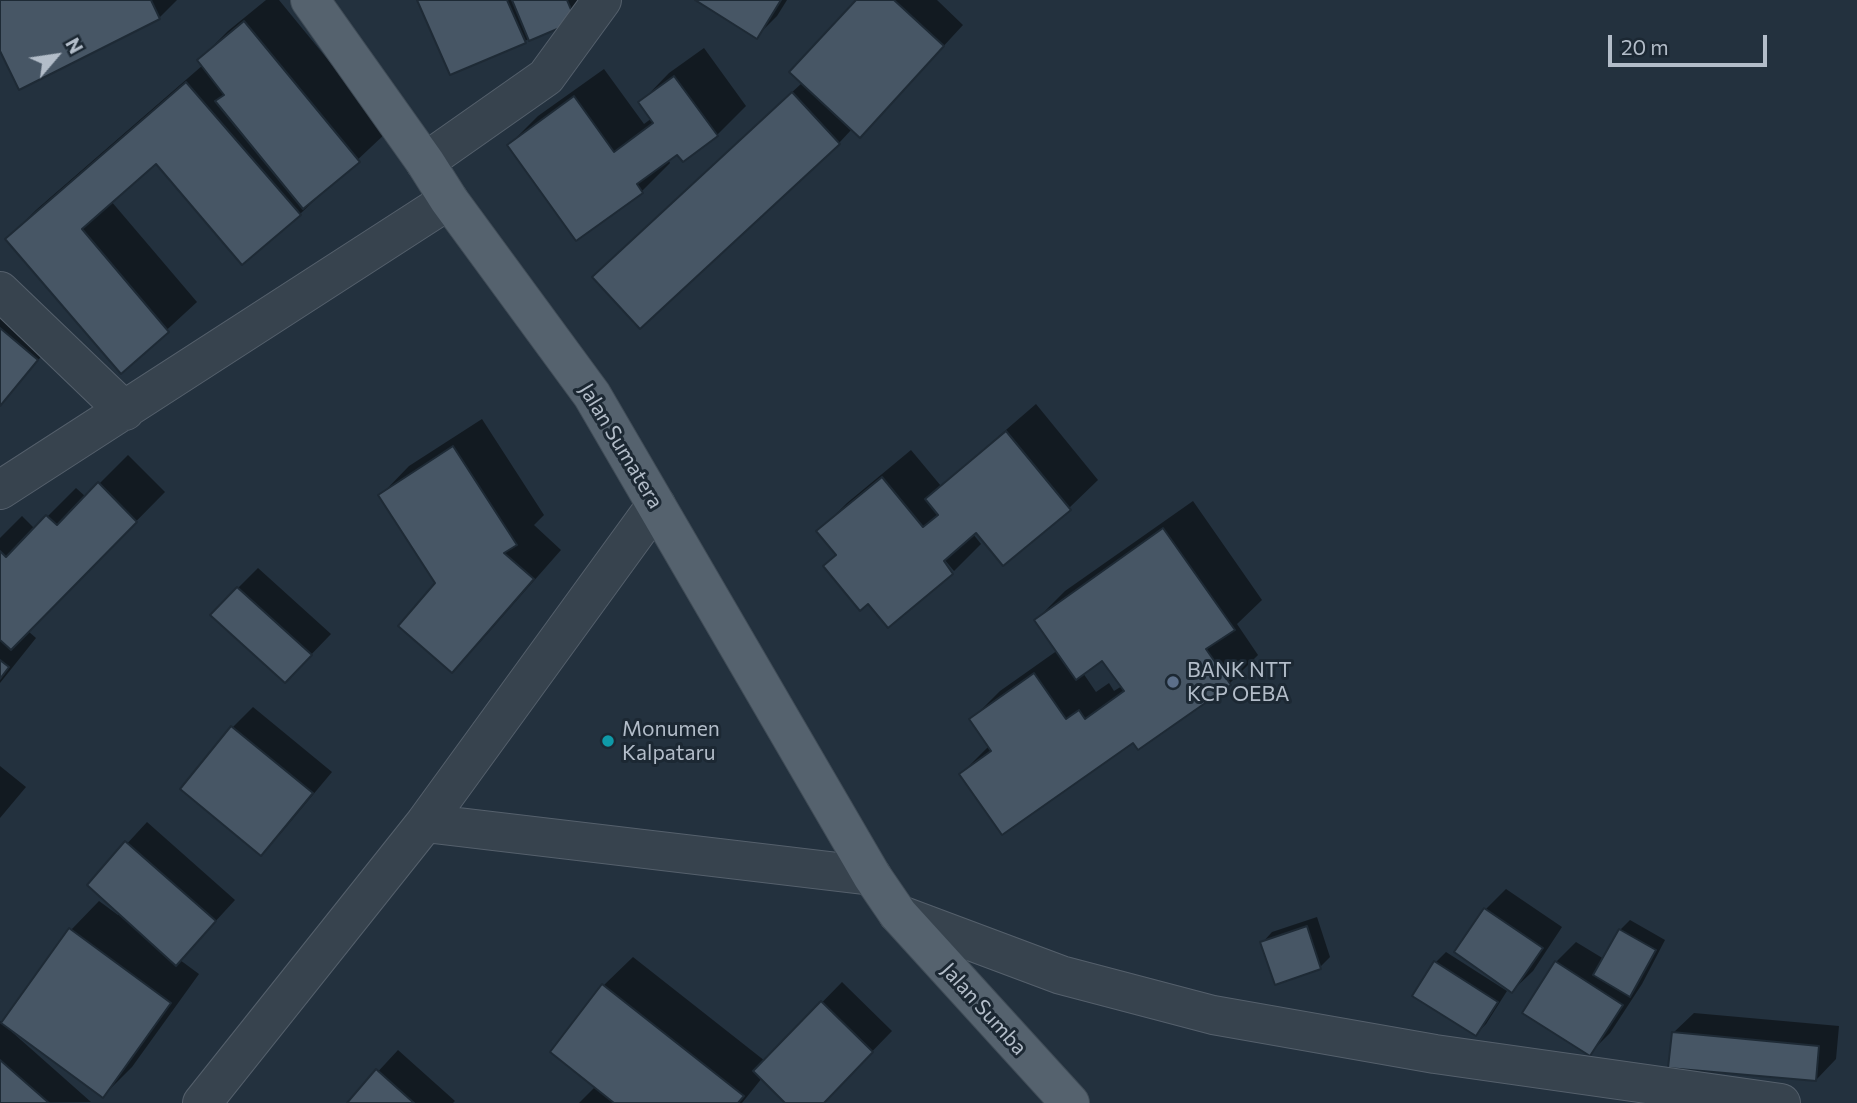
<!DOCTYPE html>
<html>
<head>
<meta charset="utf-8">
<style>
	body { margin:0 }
	#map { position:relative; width:1857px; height:1103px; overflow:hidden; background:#23313e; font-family:Commissioner,sans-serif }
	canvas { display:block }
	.north { position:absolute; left:21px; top:21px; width:70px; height:70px; -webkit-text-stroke:5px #1c2833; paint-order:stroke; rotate:61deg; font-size:19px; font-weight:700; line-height:28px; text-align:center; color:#b3bdc9 }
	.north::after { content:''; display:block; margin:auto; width:24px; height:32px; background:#b3bdc9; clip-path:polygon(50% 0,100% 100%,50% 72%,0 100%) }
	.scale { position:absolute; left:1608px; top:35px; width:159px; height:32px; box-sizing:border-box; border:4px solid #b3bdc9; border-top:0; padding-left:9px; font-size:21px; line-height:24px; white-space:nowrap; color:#b3bdc9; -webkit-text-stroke:5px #1c2833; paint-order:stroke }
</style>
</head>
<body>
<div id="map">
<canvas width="1857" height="1103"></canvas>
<div class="north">N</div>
<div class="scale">20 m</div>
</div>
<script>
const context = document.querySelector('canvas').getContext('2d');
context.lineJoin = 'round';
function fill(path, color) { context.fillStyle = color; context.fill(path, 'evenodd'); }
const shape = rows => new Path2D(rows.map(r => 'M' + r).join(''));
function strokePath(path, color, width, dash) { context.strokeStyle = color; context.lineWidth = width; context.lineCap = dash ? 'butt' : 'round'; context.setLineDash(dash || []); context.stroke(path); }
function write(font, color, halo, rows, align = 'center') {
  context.font = font + ' Commissioner,sans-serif'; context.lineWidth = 6; context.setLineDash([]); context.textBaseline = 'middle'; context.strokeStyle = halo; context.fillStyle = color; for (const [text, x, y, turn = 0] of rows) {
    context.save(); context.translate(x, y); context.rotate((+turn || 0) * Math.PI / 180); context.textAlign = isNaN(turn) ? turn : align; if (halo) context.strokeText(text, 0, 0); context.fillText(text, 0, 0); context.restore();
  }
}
const shadow = shape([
	[0,0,177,0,159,18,0,51],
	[266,0,279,0,387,132,300,214,156,162,111,201,197,302,121,372,7,239,36,210,203,65,199,60,228,31],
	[419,0,594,0,525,41],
	[699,0,787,0,777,16,757,36],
	[859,0,937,0,963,25,880,115,852,129,839,143,594,277,803,82],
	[704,48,746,106,717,135,677,152,668,159,670,163,642,191,509,145,538,116,604,69,644,124,652,118,641,102,669,73],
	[0,290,57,338,0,405],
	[1036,404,1098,480,1069,508,976,531,973,534,981,544,954,571,939,553,950,572,952,572,888,625,819,531,847,503,911,450,941,486],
	[482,419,544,515,534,525,561,550,480,642,452,670,438,583,381,495,409,466],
	[128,455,165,492,28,631,36,638,0,683,0,538,22,516,35,529,76,488,86,497],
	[1193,501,1262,600,1237,624,1258,655,1230,683,1133,741,961,774,990,745,971,720,1000,691,1058,650,1036,620,1065,591],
	[1103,659,1122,686,1114,691,1109,683,1096,692,1083,673],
	[258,568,331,634,305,661,238,588],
	[253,707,332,772,281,833,261,854,183,789,233,727],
	[0,766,26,787,0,818],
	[147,822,235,900,180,960,199,974,132,1067,103,1096,14,1030,12,1032,91,1102,0,1103,0,1021,3,1024,71,930,99,901,118,915,120,912,89,885],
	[1506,889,1562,927,1533,971,1512,991,1486,909],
	[1317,917,1330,957,1320,967,1262,943,1272,932],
	[1630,920,1665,940,1642,984,1610,1033,1590,1053,1556,962,1576,942,1604,959,1620,930],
	[1446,952,1507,991,1486,1024,1476,1034,1436,962],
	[633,957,765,1061,842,982,892,1031,822,1103,788,1103,762,1078,742,1103,579,1103,596,1086,552,1052,604,985],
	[1694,1013,1839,1026,1836,1059,1816,1080,1673,1033],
	[398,1050,455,1101,453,1103,349,1103]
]);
const building = shape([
	[0,0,151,0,160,19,19,90,0,51,0,0],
	[417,0,507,0,526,43,450,75,417,0],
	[512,0,567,0,576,21,529,41,512,0],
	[695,0,781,0,757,39,695,0],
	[856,0,894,0,944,46,860,138,789,72,856,0],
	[244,21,360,162,303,209,215,101,224,95,197,60,244,21],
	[674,76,718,136,683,162,677,155,637,184,643,193,576,241,507,145,574,96,614,152,653,123,638,102,674,76],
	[186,82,301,215,242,265,156,164,82,229,169,332,121,374,5,239,186,82],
	[792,92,840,144,640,329,592,277,792,92],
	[0,328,38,360,0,406,0,328],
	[1006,431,1071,510,1003,566,976,533,944,561,953,574,888,628,868,604,860,611,823,566,836,555,816,531,882,477,923,527,938,515,925,499,1006,431],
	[453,446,517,545,504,553,534,579,452,673,398,626,435,583,378,495,453,446],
	[98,482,137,522,11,650,0,640,0,551,6,557,46,515,57,525,98,482],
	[1163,528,1235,630,1206,649,1231,685,1138,750,1133,743,1002,835,959,774,991,751,969,719,1034,673,1066,719,1079,710,1085,719,1124,691,1102,661,1076,680,1034,620,1163,528],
	[237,587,312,655,285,683,210,615,237,587],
	[0,660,9,667,0,679,0,660],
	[231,726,313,793,261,856,180,789,231,726],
	[125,841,216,921,176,966,87,885,125,841],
	[1484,908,1543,948,1512,993,1454,952,1484,908],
	[1307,926,1321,969,1275,985,1260,942,1307,926],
	[69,928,171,1003,103,1098,1,1023,69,928],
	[1619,929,1656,950,1630,997,1593,975,1619,929],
	[1434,961,1498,1002,1476,1036,1412,996,1434,961],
	[1555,961,1623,1005,1590,1056,1522,1013,1555,961],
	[602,984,744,1096,738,1103,614,1103,550,1052,602,984],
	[821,1001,873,1052,824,1103,785,1103,753,1071,821,1001],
	[1672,1032,1819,1046,1816,1081,1668,1068,1672,1032],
	[0,1060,49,1103,0,1103,0,1060],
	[376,1069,414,1103,347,1103,376,1069]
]);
const street = shape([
	[425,162,546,77,602,0],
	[0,291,125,411],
	[0,490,449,200],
	[425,823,872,876],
	[898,914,1061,975,1213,1015,1435,1054,1781,1103],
	[202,1103,425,823,656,505]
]);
const primary = shape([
	[310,0,425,162,449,200,592,395,872,876,898,914,1070,1103]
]);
const markers = [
	[1173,682,7,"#5c6f8a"],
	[608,741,7,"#0f9aa8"]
];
const streetNames = [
	["Jalan Sumatera",621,446,59],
	["Jalan Sumba",984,1009,48]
];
const poiNames = [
	["BANK NTT",1187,670],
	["KCP OEBA",1187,694],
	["Monumen",622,729],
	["Kalpataru",622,753]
];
fill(shadow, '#0007');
fill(building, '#475665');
strokePath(building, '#1e2a35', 2);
strokePath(street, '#55606c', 40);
strokePath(primary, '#404c57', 40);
strokePath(street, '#37434e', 38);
strokePath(primary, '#55626e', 38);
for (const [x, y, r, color] of markers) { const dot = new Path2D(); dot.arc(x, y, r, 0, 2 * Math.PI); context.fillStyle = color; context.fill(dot); strokePath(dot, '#1c2833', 2.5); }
write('21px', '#b3bdc9', '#1c2833', streetNames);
write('21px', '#b3bdc9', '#1c2833', poiNames, 'left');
</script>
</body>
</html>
